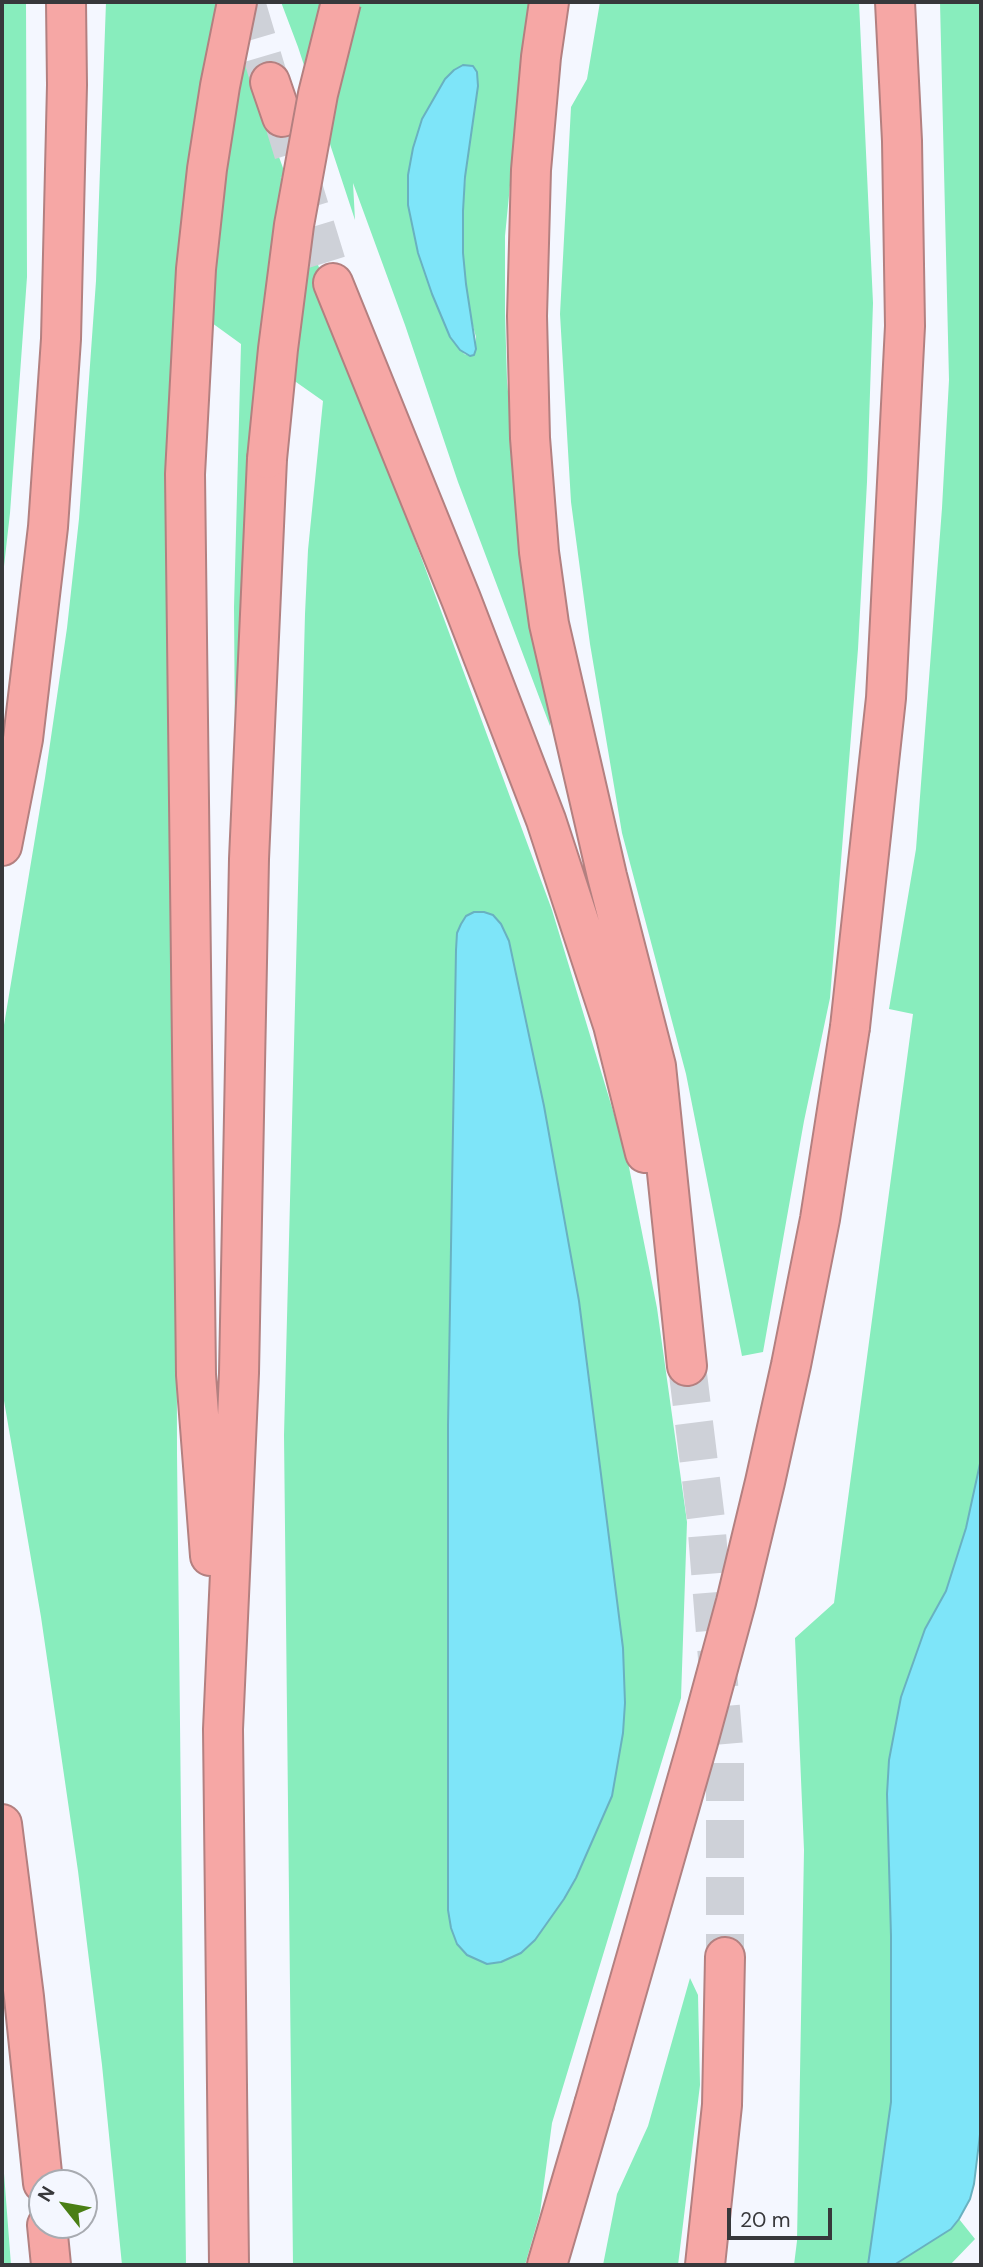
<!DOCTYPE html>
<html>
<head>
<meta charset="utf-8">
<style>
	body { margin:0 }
	#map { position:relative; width:983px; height:2267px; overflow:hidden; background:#f4f7ff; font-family:"DM Sans",sans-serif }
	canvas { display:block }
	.frame { position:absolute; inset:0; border:4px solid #37383b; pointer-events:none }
	.north { position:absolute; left:28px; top:2169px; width:70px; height:70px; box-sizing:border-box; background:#f4f7ff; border:2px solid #a8abb1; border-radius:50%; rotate:301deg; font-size:19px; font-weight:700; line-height:28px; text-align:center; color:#37383b }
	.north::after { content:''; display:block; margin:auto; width:24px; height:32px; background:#4a7f15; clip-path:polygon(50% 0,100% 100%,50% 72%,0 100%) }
	.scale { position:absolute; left:727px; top:2208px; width:105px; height:32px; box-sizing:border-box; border:4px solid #37383b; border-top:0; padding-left:9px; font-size:21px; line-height:24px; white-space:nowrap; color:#37383b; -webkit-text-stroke:5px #f4f7ff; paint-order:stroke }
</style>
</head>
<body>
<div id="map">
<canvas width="983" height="2267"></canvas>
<div class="frame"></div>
<div class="north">N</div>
<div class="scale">20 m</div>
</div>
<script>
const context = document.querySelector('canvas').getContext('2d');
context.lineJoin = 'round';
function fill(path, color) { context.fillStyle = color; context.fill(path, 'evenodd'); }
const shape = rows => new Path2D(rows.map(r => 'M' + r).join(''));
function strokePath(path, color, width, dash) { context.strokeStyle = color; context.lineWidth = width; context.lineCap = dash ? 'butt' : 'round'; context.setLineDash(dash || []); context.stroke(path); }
const green = shape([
	[2,2,26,2,27,277,10,513,2,584],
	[106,2,223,2,347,345,401,503,552,910,627,1157,657,1308,687,1522,681,1698,552,2123,540,2213,525,2265,293,2265,284,1435,305,614,308,550,323,401,269,363,236,881,234,607,241,344,183,302,176,940,177,1453,186,2265,122,2265,102,2065,78,1871,41,1617,2,1389,2,1037,45,778,67,628,79,519,96,281],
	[457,933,509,941,544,1106,579,1301,623,1648,625,1703,623,1733,612,1796,564,1899,535,1939,467,1955,457,1944,448,1910,448,1425],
	[281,2,531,2,522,64,505,236,505,313,507,381,522,538,552,709,550,726,458,482,405,325,353,183,355,220,298,47],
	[468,147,463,211,463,253,469,312,476,337,474,355,470,356,464,354,408,205,408,175],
	[600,2,859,2,873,303,867,482,858,649,830,998,804,1121,763,1352,742,1356,686,1074,622,833,590,644,571,502,560,314,571,107,587,79],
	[940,2,981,2,981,1459,966,1528,946,1591,925,1629,902,1697,889,1760,887,1794,891,1936,891,2102,868,2265,794,2265,797,2241,804,1850,795,1638,834,1603,913,1014,889,1009,916,849,942,508,949,380],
	[690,1978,698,1995,700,2085,678,2265,603,2265,617,2194,648,2126],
	[2,2147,11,2265,2,2265],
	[959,2219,975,2239,950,2265,894,2265,951,2229]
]);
const water = shape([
	[463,65,473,66,477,72,478,86,465,177,463,211,463,253,466,284,476,349,474,355,470,356,460,350,450,337,432,294,418,253,408,205,408,175,413,148,422,119,445,79,454,70,463,65],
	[474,912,484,912,493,915,501,924,509,941,544,1106,579,1301,623,1648,625,1703,623,1733,612,1796,576,1878,564,1899,535,1940,521,1953,501,1962,487,1964,467,1955,457,1944,451,1928,448,1910,448,1425,456,950,457,933,461,924,466,916,474,912],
	[981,1459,981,2126,974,2184,970,2199,959,2219,951,2229,894,2265,868,2265,891,2102,891,1936,887,1794,889,1760,901,1697,925,1629,946,1591,966,1528,981,1459]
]);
const highwayTunnel = shape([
	[246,2,270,82],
	[282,117,333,283],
	[687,1366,706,1520,725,1759,725,1957]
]);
const highway = shape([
	[549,2,541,57,531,170,527,316,530,438,539,552,549,624,607,876,656,1066,687,1366],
	[270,82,282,117],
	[333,283,461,599,546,820,613,1025,645,1153],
	[2,846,23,739,48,527,61,339,67,85,66,2],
	[850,1027,886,698,905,326,902,141,895,2],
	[210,1556,196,1375,185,474,196,269,207,169,220,86,237,2],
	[2,1824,24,1997,43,2183],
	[47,2225,51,2265],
	[229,2265,223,1729,239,1373,249,859,267,459],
	[547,2265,594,2105],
	[705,2265,722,2105,725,1957]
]);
const highwayBridge = shape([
	[267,459,278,349,294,225,318,94,341,2],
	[594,2105,698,1742,736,1602,765,1482,791,1365,820,1219,850,1027]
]);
fill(green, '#88edbd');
fill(water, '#7ee5f9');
strokePath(water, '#69b1c0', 2);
strokePath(highwayTunnel, '#ced1d8', 38, [38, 19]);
strokePath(highway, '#b38080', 42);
strokePath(highway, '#f6a7a5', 38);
strokePath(highwayBridge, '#b38080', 42, []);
strokePath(highwayBridge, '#f6a7a5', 38);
</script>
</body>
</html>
